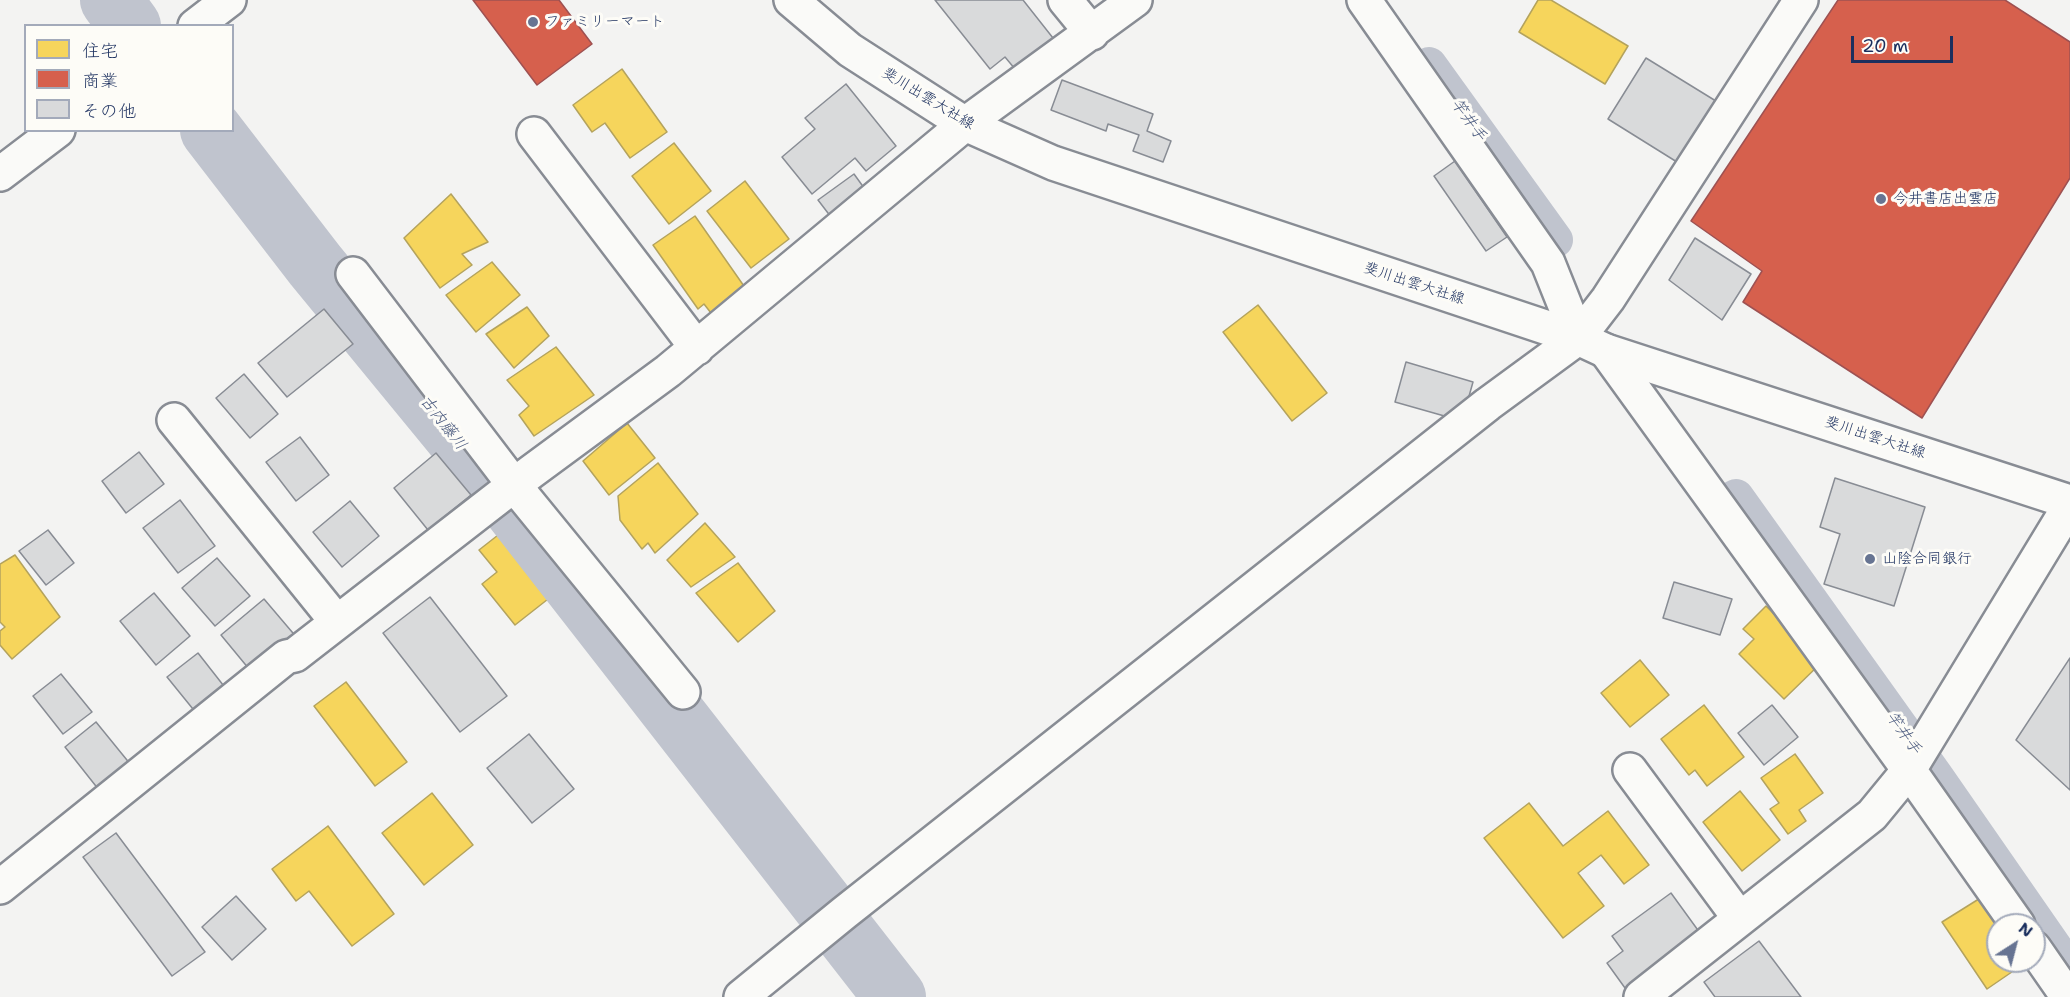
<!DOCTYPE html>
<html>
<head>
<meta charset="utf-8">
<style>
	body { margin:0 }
	#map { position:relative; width:2070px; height:997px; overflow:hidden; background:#f3f3f2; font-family:"Shantell Sans","Klee One",sans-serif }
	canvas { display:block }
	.legend { position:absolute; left:24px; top:24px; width:210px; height:108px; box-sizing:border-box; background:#fdfcf7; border:2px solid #a3aaba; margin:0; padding:8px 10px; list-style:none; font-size:18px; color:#1b2f5e }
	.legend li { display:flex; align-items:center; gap:12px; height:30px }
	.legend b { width:30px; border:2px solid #a3aaba }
	.north { position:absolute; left:1986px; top:913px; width:60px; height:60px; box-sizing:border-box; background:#fdfcf7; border:2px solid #a3aaba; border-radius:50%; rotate:36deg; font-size:16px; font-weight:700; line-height:24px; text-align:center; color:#1b2f5e }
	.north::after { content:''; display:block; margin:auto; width:21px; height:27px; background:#677492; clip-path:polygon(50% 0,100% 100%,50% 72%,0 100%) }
	.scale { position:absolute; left:1851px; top:36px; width:102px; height:27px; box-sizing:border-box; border:3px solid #1b2f5e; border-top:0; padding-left:8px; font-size:18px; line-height:21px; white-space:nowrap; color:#1b2f5e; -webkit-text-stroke:4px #fdfcf7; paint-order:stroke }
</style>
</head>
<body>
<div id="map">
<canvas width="2070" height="997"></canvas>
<ul class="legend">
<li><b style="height:16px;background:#f6d55c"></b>住宅</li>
<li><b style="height:16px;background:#d6604d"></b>商業</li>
<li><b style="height:16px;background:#d9dadb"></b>その他</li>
</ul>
<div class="north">N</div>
<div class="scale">20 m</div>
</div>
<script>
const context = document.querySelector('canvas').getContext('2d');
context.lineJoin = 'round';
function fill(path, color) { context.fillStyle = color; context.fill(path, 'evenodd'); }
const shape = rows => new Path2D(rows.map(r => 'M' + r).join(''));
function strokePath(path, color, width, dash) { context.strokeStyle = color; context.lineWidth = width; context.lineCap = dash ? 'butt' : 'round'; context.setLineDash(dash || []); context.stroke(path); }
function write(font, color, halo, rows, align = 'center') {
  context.font = font + ' "Shantell Sans","Klee One",sans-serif'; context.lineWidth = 6; context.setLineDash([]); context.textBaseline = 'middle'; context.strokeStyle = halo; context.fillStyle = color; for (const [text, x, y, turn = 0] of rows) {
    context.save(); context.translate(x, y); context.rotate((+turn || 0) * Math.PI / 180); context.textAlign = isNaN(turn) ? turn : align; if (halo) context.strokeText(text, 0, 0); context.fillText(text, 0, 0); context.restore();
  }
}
const homes = shape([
	[1538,0,1551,0,1628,46,1605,84,1519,32,1538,0],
	[622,69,667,132,630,158,605,123,592,132,573,105,622,69],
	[674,143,711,191,669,224,632,176,674,143],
	[745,181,789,239,751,268,707,211,745,181],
	[451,194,488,242,462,254,472,265,440,288,404,238,451,194],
	[695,216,746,289,711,313,704,304,698,309,653,245,695,216],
	[492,262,520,295,476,332,446,295,492,262],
	[1258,305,1327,393,1292,421,1223,332,1258,305],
	[527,307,549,336,514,368,486,334,527,307],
	[556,347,594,395,534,436,519,415,529,406,507,380,556,347],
	[627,423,655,458,609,495,583,461,627,423],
	[658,463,698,514,655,553,648,543,642,549,620,520,618,496,658,463],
	[705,523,735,557,691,587,667,560,705,523],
	[507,528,557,592,515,625,482,584,497,572,479,550,507,528],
	[15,555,60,617,12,659,0,645,0,631,5,627,0,622,0,564,15,555],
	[738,563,775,611,738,642,696,593,738,563],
	[1766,606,1822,662,1784,699,1739,654,1754,639,1743,629,1766,606],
	[1640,660,1669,695,1630,727,1601,693,1640,660],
	[346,682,407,762,375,786,314,706,346,682],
	[1704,705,1744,757,1707,786,1695,770,1689,775,1661,739,1704,705],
	[1795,754,1823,793,1799,810,1806,821,1788,834,1770,809,1779,803,1761,778,1795,754],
	[1740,791,1780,840,1742,871,1703,822,1740,791],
	[432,793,473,845,424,885,382,833,432,793],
	[1529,803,1563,846,1608,811,1649,865,1624,884,1601,855,1578,873,1604,906,1563,938,1484,838,1529,803],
	[328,826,394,914,352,946,309,891,296,901,272,869,328,826],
	[1982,897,1998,925,1998,961,2024,961,2025,963,1987,989,1942,922,1982,897]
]);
const shops = shape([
	[473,0,559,0,592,44,537,85,473,0],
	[1838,0,2005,0,2070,42,2070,178,1922,418,1743,302,1762,271,1691,221,1838,0]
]);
const canal = shape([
	[1429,65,1555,240],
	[1736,497,1936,777,2070,970]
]);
const river = shape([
	[111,0,130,26],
	[211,130,315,265,503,494,895,997]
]);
const building = shape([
	[935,0,1023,0,1053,38,1015,69,1005,57,990,69,935,0],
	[1646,58,1724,106,1685,167,1608,119,1646,58],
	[1062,80,1153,114,1147,131,1171,141,1163,162,1133,151,1139,135,1108,124,1106,131,1051,110,1062,80],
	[846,84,896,146,866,171,855,158,812,194,782,157,815,129,805,118,846,84],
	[1455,161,1507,237,1486,251,1434,176,1455,161],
	[854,174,867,192,831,217,818,200,854,174],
	[1695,238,1751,274,1722,320,1669,280,1695,238],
	[324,309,353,344,287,397,258,363,324,309],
	[1406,362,1473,382,1462,421,1395,402,1406,362],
	[244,374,278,414,250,438,216,398,244,374],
	[300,437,329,475,296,501,266,462,300,437],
	[139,452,164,484,126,513,102,481,139,452],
	[436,453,471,495,428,530,394,488,436,453],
	[1835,478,1925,507,1894,606,1824,584,1840,534,1820,527,1835,478],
	[180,500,215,546,178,573,143,528,180,500],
	[350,501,379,536,342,567,313,532,350,501],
	[48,530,74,563,46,585,19,551,48,530],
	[217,558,250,596,215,626,182,588,217,558],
	[1674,582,1732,599,1720,635,1663,618,1674,582],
	[154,593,190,636,156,665,120,621,154,593],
	[430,597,507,696,460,732,383,633,430,597],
	[264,599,298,639,254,675,221,635,264,599],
	[198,653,227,690,197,714,167,677,198,653],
	[2070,658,2070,790,2016,740,2070,658],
	[61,674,92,712,63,734,33,696,61,674],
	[1772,705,1798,737,1764,765,1738,733,1772,705],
	[96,722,131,765,99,790,65,747,96,722],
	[529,734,574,789,532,823,487,768,529,734],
	[116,833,205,952,172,976,83,857,116,833],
	[1671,893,1700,933,1625,988,1607,963,1623,951,1612,936,1671,893],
	[236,896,266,929,232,960,202,927,236,896],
	[1759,941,1801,997,1715,997,1704,982,1759,941]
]);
const street = shape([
	[1065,0,1092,33],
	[1364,0,1548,263,1578,338],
	[534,134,697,348],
	[353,274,514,485,683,692],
	[1606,351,1909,770,2018,925],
	[174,420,337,622],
	[1630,770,1740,919],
	[0,887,286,657,295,655,531,472,668,371,965,124,1135,0],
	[2034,948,2068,997],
	[741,997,844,913,1488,404,1578,338,1608,299,1801,0],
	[1641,997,1872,815,1909,770,2070,505]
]);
const secondary = shape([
	[791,0,850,50,965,124,1053,163,1578,338,1606,351,2070,502],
	[195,26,229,0],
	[0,174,58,130]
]);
const markers = [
	[533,22,6,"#677492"],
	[1881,199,6,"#677492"],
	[1870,559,6,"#677492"]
];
const poiNames = [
	["ファミリーマート",545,22],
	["今井書店出雲店",1893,199],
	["山陰合同銀行",1882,559]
];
const streetNames = [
	["斐川出雲大社線",928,99,31],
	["斐川出雲大社線",1414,284,18],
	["斐川出雲大社線",1875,438,18]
];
const waterNames = [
	["竿井手",1468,120,54],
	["古内藤川",443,423,52],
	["竿井手",1903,733,55]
];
fill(homes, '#f6d55c');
strokePath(homes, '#b4a35d', 1.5);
fill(shops, '#d6604d');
strokePath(shops, '#9e5152', 1.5);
strokePath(canal, '#c0c4ce', 36);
strokePath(river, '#c0c4ce', 62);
fill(building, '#d9dadb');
strokePath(building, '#888c94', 1.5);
strokePath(street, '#888c94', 38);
strokePath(secondary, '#888c94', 38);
strokePath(street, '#fafaf8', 33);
strokePath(secondary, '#fafaf8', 33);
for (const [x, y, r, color] of markers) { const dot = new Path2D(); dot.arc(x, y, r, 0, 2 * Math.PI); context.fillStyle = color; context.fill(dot); strokePath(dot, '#fdfcf7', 2); }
write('15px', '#1b2f5e', '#fdfcf7', poiNames, 'left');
write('15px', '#1b2f5e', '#fdfcf7', streetNames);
write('italic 16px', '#46567b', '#fdfcf7', waterNames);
</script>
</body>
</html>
